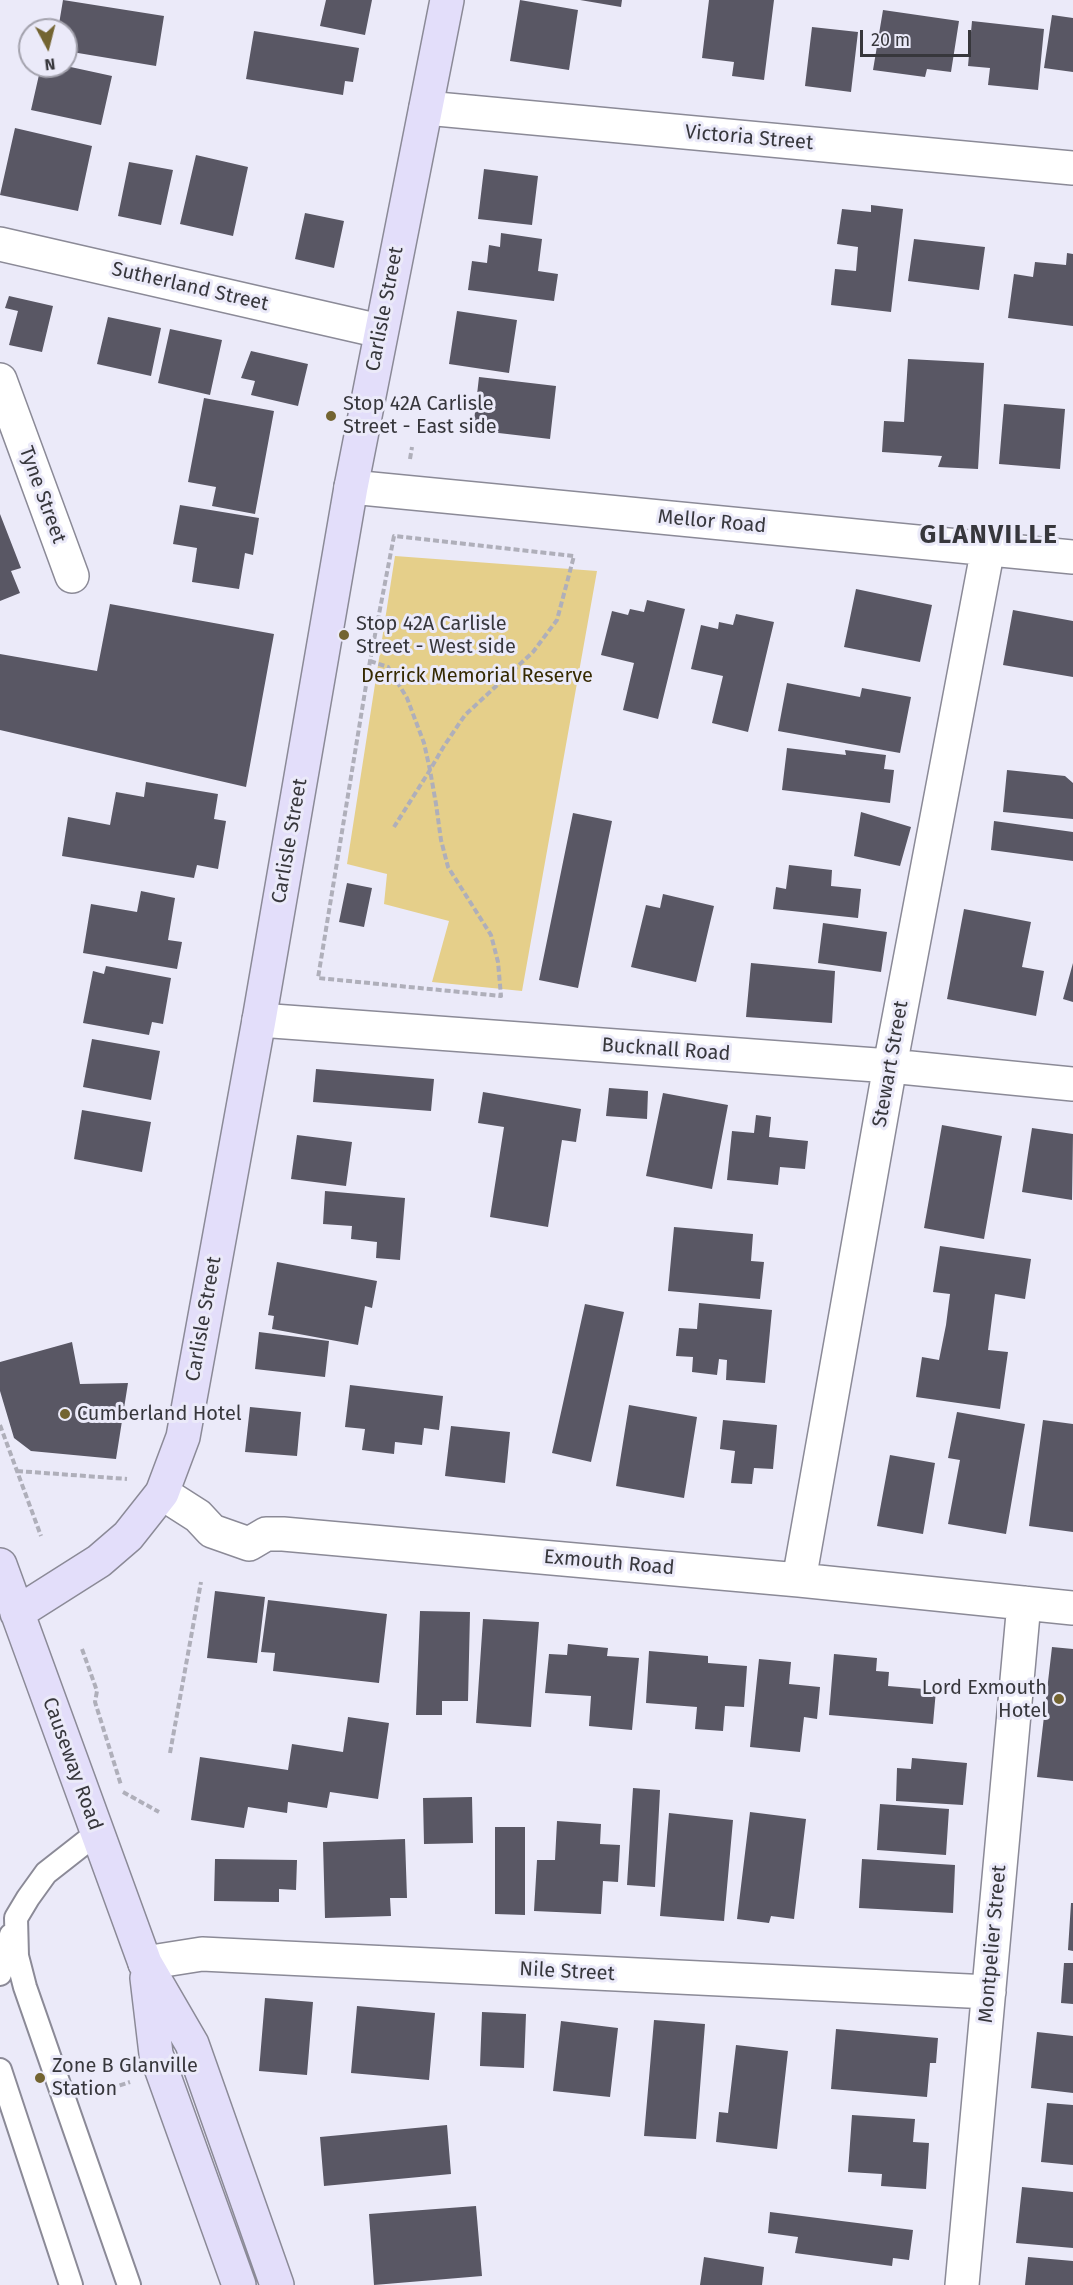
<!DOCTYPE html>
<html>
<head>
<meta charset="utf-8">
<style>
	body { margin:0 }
	#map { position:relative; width:1073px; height:2285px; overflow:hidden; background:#ebeaf9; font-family:"Fira Sans",sans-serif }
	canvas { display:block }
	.north { position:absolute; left:18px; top:18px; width:60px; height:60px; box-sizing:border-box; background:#ebeaf9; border:2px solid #a3a2ad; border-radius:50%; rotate:173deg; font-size:16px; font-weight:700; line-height:24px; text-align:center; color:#37373c }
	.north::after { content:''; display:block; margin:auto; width:21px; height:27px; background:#736431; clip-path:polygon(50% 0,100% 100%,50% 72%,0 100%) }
	.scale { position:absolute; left:860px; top:30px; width:111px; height:27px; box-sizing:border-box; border:3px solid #37373c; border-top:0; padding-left:8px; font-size:18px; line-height:21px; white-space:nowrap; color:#37373c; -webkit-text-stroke:4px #ebeaf9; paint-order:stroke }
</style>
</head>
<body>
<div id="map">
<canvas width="1073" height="2285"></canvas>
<div class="north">N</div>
<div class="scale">20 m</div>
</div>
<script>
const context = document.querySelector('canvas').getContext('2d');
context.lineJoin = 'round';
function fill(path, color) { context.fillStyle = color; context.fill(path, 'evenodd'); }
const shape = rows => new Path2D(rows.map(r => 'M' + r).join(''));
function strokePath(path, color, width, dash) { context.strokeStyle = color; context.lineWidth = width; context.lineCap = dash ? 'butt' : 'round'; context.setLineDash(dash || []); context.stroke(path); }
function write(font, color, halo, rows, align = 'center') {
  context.font = font + ' "Fira Sans",sans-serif'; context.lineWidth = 6; context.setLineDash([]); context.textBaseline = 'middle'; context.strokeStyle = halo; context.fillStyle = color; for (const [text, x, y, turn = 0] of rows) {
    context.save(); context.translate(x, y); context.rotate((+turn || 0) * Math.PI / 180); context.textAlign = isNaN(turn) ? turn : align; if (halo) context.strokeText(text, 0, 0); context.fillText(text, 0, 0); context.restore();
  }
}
const green = shape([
	[395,556,597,571,522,991,432,982,449,921,384,904,387,874,347,864]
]);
const building = shape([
	[63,0,164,16,156,66,66,51,66,30,58,30],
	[326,0,372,0,365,35,320,26],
	[520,0,578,10,569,70,510,61],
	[580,0,622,0,621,7],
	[709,0,774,0,764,80,732,76,734,62,702,58],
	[883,10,959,21,951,72,927,69,925,77,873,70],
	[1052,15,1073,18,1073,72,1044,68],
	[972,21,1044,29,1038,90,988,85,990,68,968,66],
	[812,27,858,32,851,92,805,86],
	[254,31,359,48,353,82,345,81,343,95,246,79],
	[41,66,66,66,112,76,101,125,31,110],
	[15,128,92,146,78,211,0,195],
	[196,155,248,167,233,236,180,224],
	[129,162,173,170,161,225,118,216],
	[484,169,538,176,532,225,478,219],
	[871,205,903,209,891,312,831,305,835,269,856,271,858,247,837,244,842,209,871,212],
	[305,213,344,221,334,268,295,259],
	[501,233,542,239,538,271,558,274,554,301,468,290,472,261,487,263,489,245,500,247],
	[914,239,985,247,979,290,908,281],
	[1067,253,1073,254,1073,326,1008,318,1014,274,1033,277,1035,262,1066,265],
	[9,296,53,306,42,352,9,345,18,311,5,308],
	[457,311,517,320,509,373,449,364],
	[108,317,161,328,151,376,97,364],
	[170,329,222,340,210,395,158,383],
	[251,351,308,364,298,406,251,395,255,381,241,378],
	[908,359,984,363,978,469,938,467,942,456,882,452,884,421,904,422],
	[479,377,556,386,550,439,473,430],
	[204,398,274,411,255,514,212,506,216,487,188,482],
	[1004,404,1065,409,1060,469,999,464],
	[180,505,259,518,253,555,245,553,239,589,192,582,197,548,173,544],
	[0,514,21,568,11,571,20,593,0,601],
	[856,589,932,605,920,662,844,647],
	[647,600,685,609,658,719,623,710,634,663,601,655,612,611,628,615,630,609,644,612],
	[110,604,274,634,246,787,0,730,0,654,97,671],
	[1013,610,1073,621,1073,677,1003,665],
	[736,614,774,622,748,732,712,723,723,676,691,669,701,625,718,629,719,622,733,625],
	[787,683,860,697,862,688,911,697,900,753,778,731],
	[787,748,846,755,845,750,886,755,884,769,894,770,890,803,782,790],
	[1007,770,1065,776,1073,783,1073,819,1003,812],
	[146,782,218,794,214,819,226,821,218,869,197,865,194,878,62,856,68,817,110,825,116,792,144,797],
	[861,812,911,827,900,866,854,856],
	[573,813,612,821,578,988,539,980],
	[994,821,1073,832,1073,861,991,850],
	[789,865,832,870,831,886,861,889,858,918,773,909,776,887,786,889],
	[347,883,372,888,364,927,339,922],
	[141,891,175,898,168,940,182,942,177,969,83,953,91,904,137,912],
	[663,894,714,906,696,982,631,967,646,905,660,908],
	[964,909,1031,922,1022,967,1044,971,1036,1016,947,999],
	[823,923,887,932,881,972,818,963],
	[751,963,835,971,832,1023,746,1017],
	[1073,963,1073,1002,1063,999],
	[106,966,171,978,163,1024,152,1022,149,1035,83,1023,93,971,104,974],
	[92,1039,160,1051,151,1100,83,1087],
	[316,1069,434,1079,431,1111,313,1102],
	[609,1088,648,1091,647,1119,606,1116],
	[483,1092,581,1109,576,1142,562,1140,548,1227,490,1217,504,1127,478,1123],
	[663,1093,728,1105,712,1189,646,1176],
	[82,1110,151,1122,142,1172,74,1159],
	[756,1115,771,1117,769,1137,808,1141,805,1169,780,1167,778,1185,727,1180,732,1131,754,1133],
	[942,1125,1002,1136,984,1239,924,1228],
	[1032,1128,1073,1134,1072,1200,1022,1192],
	[297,1135,352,1142,346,1186,291,1179],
	[325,1191,405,1198,400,1260,376,1258,377,1242,351,1239,352,1226,323,1224],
	[674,1227,753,1234,751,1261,764,1262,760,1299,668,1291],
	[940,1246,1031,1259,1025,1299,995,1294,988,1350,1008,1352,1000,1409,916,1397,922,1357,939,1360,946,1325,950,1294,933,1292],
	[277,1262,377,1281,372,1308,365,1306,358,1345,272,1329,274,1316,268,1315],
	[699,1303,772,1310,765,1383,726,1380,727,1360,719,1359,717,1375,692,1372,693,1357,676,1356,679,1328,697,1329],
	[585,1304,624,1312,591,1462,552,1453],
	[259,1332,329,1341,325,1377,255,1369],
	[72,1342,80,1384,128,1383,116,1459,31,1451,14,1438,0,1391,0,1362],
	[350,1385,443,1396,439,1430,424,1428,422,1445,395,1442,394,1454,362,1450,365,1429,345,1427],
	[629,1405,697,1417,684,1498,616,1486],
	[250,1407,301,1412,297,1456,245,1452],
	[957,1412,1025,1424,1006,1534,948,1524,960,1460,948,1458],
	[723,1420,777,1425,773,1469,754,1468,752,1484,731,1483,735,1451,720,1449],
	[1043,1420,1073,1424,1073,1532,1029,1526],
	[451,1426,510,1432,505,1483,445,1476],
	[890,1455,935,1463,923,1534,877,1526],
	[215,1591,265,1597,257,1663,207,1658],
	[268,1600,387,1614,379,1683,273,1671,275,1653,261,1652],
	[420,1611,470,1612,468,1701,442,1701,442,1715,416,1715],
	[483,1619,539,1622,531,1727,476,1723],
	[568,1644,608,1648,607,1656,639,1658,632,1730,589,1726,591,1696,545,1693,549,1654,567,1655],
	[1052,1647,1073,1649,1073,1781,1037,1777],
	[649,1651,708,1656,708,1663,747,1666,744,1707,725,1706,723,1731,695,1729,697,1707,646,1703],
	[834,1654,877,1658,876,1671,889,1672,888,1686,936,1690,933,1724,829,1715],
	[759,1659,791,1662,789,1684,820,1687,817,1719,804,1717,800,1752,750,1747],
	[348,1717,389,1723,378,1799,330,1792,327,1808,288,1802,287,1813,248,1807,244,1828,191,1820,200,1757,288,1770,292,1744,343,1752],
	[912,1758,967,1763,963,1805,896,1801,897,1768,911,1769],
	[633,1788,660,1790,655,1887,627,1885],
	[472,1797,473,1843,424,1844,423,1798],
	[880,1804,949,1809,946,1855,877,1850],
	[750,1812,806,1819,794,1919,771,1916,769,1923,737,1919],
	[669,1813,733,1820,724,1921,660,1916],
	[557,1821,601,1824,600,1844,620,1845,618,1882,603,1881,601,1914,534,1911,537,1860,555,1860],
	[495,1827,525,1827,525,1915,495,1914],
	[405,1839,407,1898,390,1898,391,1916,325,1918,323,1842],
	[215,1859,297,1860,296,1890,279,1889,279,1902,214,1901],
	[862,1859,955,1865,953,1913,859,1908],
	[1071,1903,1073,1903,1073,1951,1068,1950],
	[1064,1963,1073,1963,1073,2004,1061,2003],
	[265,1998,313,2002,307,2075,259,2071],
	[357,2006,435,2013,429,2080,351,2073],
	[482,2012,526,2014,524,2068,480,2066],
	[654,2020,705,2024,696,2139,644,2136],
	[561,2021,618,2028,610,2097,553,2091],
	[836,2029,938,2038,936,2063,930,2063,927,2097,831,2089],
	[1037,2032,1073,2036,1073,2093,1031,2088],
	[736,2045,788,2051,777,2149,716,2142,719,2112,728,2113],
	[1047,2103,1073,2105,1073,2165,1041,2162],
	[852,2115,915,2119,913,2142,929,2143,926,2189,881,2186,882,2174,848,2172],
	[447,2125,451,2174,324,2186,320,2137],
	[1022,2187,1073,2192,1073,2248,1016,2243],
	[476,2206,482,2276,374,2285,369,2214],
	[770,2212,913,2230,909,2260,893,2258,892,2266,795,2253,798,2237,768,2233],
	[704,2257,764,2267,762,2285,700,2285],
	[1028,2257,1073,2261,1073,2285,1025,2285]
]);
const path = shape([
	[410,459,412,447],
	[370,661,388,667,407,698,424,743,430,770,436,804,441,840,448,867,491,935,498,962,501,996,318,978,370,661,394,536,574,556,557,620,533,652,465,715,444,746,430,770,394,827],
	[0,1425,41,1536],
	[17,1471,127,1479],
	[82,1649,97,1691,95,1702,121,1785],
	[170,1753,201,1582],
	[123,1792,159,1812],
	[94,2094,130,2082]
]);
const lane = shape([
	[97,1833,46,1873,28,1898,16,1918,17,1956,25,1987,129,2285],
	[0,1974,11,1935],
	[0,2070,71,2285]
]);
const street = shape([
	[426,108,1073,168],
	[0,244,380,331],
	[0,380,72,576],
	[351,487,1073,557],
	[259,1020,890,1066,1073,1084],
	[162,1493,198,1516,212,1531,249,1544,266,1534,283,1534,799,1580,1073,1608],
	[799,1580,890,1066,988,548],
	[145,1963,202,1954,989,1992],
	[962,2285,1024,1603]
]);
const secondary = shape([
	[0,1565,145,1963,192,2044,277,2285],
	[17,1613,99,1561,128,1536,162,1493,183,1437,259,1020,351,487,447,0],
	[147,1978,156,2054,239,2285]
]);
const markers = [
	[331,416,6,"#736431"],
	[344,635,6,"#736431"],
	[65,1414,6,"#736431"],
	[1059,1699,6,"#736431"],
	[40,2078,6,"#736431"]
];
const streetNames = [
	["Victoria Street",749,138,5],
	["Sutherland Street",190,287,13],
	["Carlisle Street",385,309,-79],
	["Tyne Street",42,495,70],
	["Mellor Road",712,522,5],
	["Carlisle Street",290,841,-80],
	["Bucknall Road",666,1050,4],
	["Stewart Street",891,1064,-80],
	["Carlisle Street",204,1319,-80],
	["Exmouth Road",609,1563,5],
	["Causeway Road",72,1764,70],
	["Montpelier Street",993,1944,-85],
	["Nile Street",567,1972,3]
];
const poiNames = [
	["Stop 42A Carlisle",343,404],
	["Street - East side",343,427],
	["Stop 42A Carlisle",356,624],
	["Street - West side",356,647],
	["Cumberland Hotel",77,1414],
	["Lord Exmouth",1047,1688,"right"],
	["Hotel",1047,1711,"right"],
	["Zone B Glanville",52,2066],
	["Station",52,2089]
];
const parkNames = [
	["Derrick Memorial Reserve",477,676]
];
const districtNames = [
	["GLANVILLE",989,536]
];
fill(green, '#e5cf8a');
fill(building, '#595764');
strokePath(lane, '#8b8a97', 26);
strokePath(street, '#8b8a97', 36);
strokePath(secondary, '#8b8a97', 36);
strokePath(path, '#afafba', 4, [6, 3]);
strokePath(lane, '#fff', 22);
strokePath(street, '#fff', 33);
strokePath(secondary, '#e3defa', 33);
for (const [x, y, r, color] of markers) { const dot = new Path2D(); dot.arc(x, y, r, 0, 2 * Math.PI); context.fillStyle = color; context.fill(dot); strokePath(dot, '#ebeaf9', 2); }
write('20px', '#37373c', '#ebeaf9', streetNames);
write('20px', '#37373c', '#ebeaf9', poiNames, 'left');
write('20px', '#352900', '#ebeaf9', parkNames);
context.letterSpacing = '1.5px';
write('bold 26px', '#37373c', '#ebeaf9', districtNames);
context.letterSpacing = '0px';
</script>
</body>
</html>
